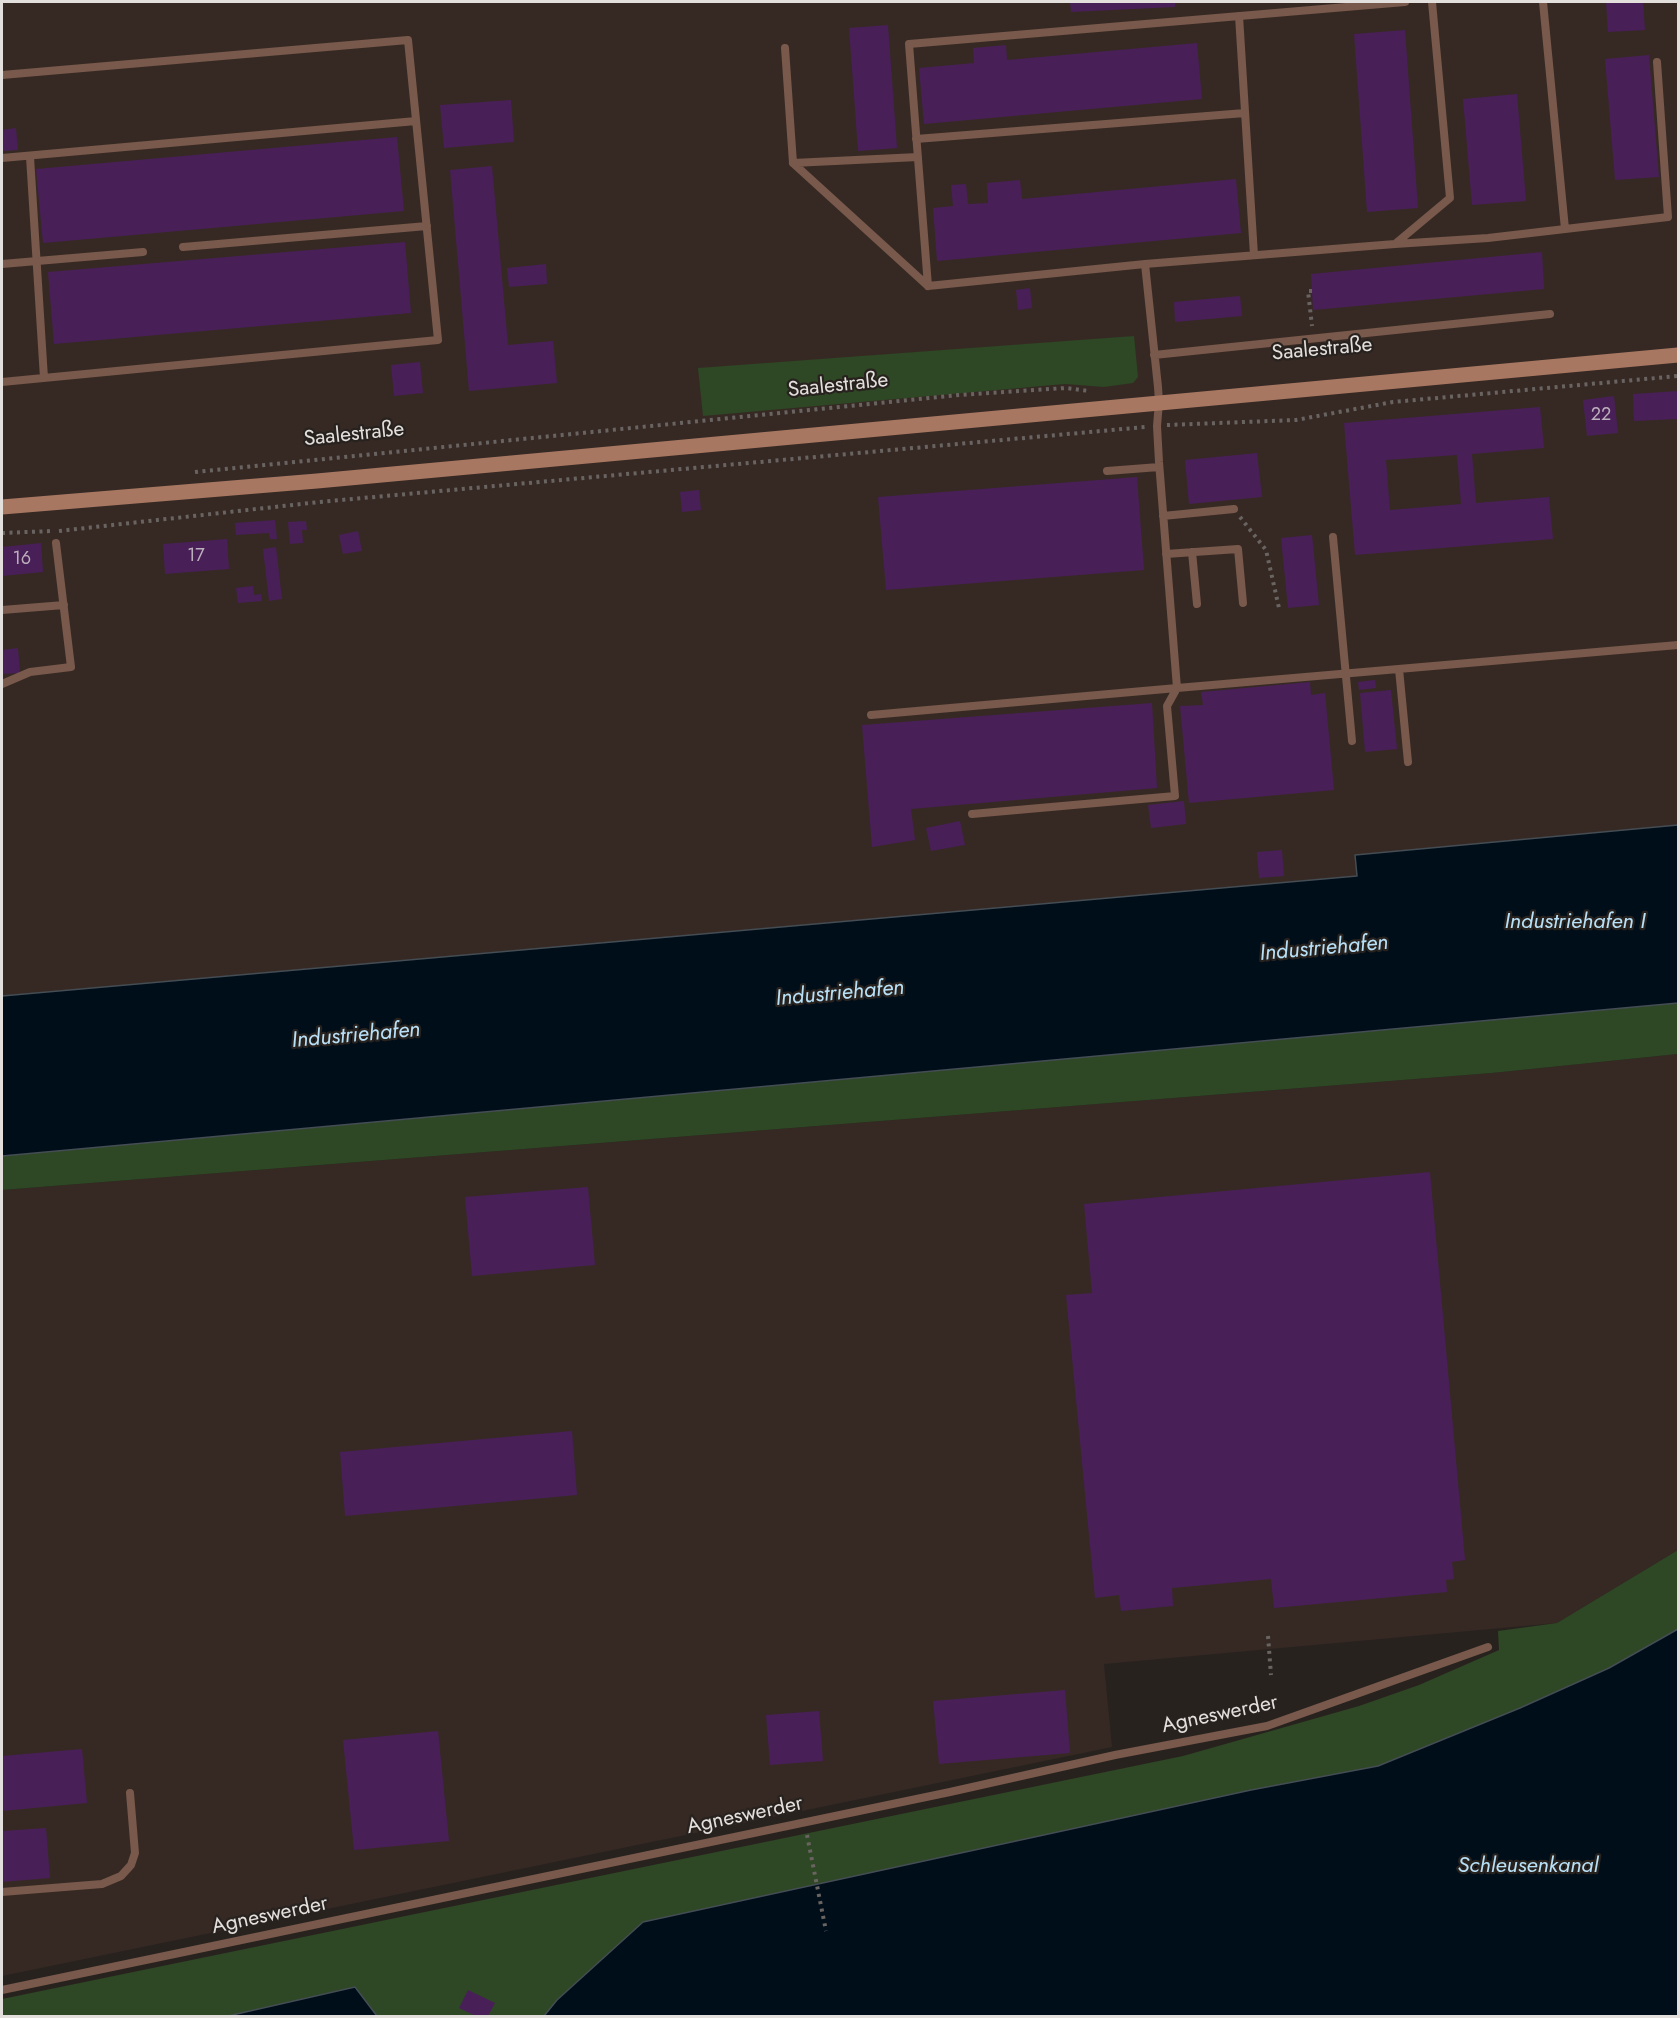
<!DOCTYPE html>
<html>
<head>
<meta charset="utf-8">
<style>
	body { margin:0 }
	#map { position:relative; width:1680px; height:2018px; overflow:hidden; background:#28221f; font-family:Jost,sans-serif }
	canvas { display:block }
	.frame { position:absolute; inset:0; border:3px solid #e3dfdd; pointer-events:none }
</style>
</head>
<body>
<div id="map">
<canvas width="1680" height="2018"></canvas>
<div class="frame"></div>
</div>
<script>
const context = document.querySelector('canvas').getContext('2d');
context.lineJoin = 'round';
function fill(path, color) { context.fillStyle = color; context.fill(path, 'evenodd'); }
const shape = rows => new Path2D(rows.map(r => 'M' + r).join(''));
function strokePath(path, color, width, dash) { context.strokeStyle = color; context.lineWidth = width; context.lineCap = dash ? 'butt' : 'round'; context.setLineDash(dash || []); context.stroke(path); }
function write(font, color, halo, rows, align = 'center') {
  context.font = font + ' Jost,sans-serif'; context.lineWidth = 4.5; context.setLineDash([]); context.textBaseline = 'middle'; context.strokeStyle = halo; context.fillStyle = color; for (const [text, x, y, turn = 0] of rows) {
    context.save(); context.translate(x, y); context.rotate((+turn || 0) * Math.PI / 180); context.textAlign = isNaN(turn) ? turn : align; if (halo) context.strokeText(text, 0, 0); context.fillText(text, 0, 0); context.restore();
  }
}
const built = shape([
	[2,2,1678,2,1678,825,1356,855,1357,876,2,996],
	[1678,1054,1678,1550,1557,1623,1104,1664,1112,1747,2,1976,2,1190,1492,1073]
]);
const green = shape([
	[1134,336,1138,377,1133,383,1104,387,1065,384,703,416,698,368],
	[1678,1003,1678,1054,1492,1073,2,1190,2,1156],
	[1678,1550,1678,1629,1609,1668,1520,1708,1378,1766,1251,1790,557,2000,544,2016,377,2016,355,1987,228,2016,2,2016,2,1999,1183,1756,1359,1706,1419,1685,1499,1650,1498,1631,1557,1623]
]);
const water = shape([
	[1678,825,1678,1003,2,1156,2,996,1357,876,1355,855,1678,825],
	[1678,1629,1678,2016,544,2016,557,2000,643,1922,1251,1790,1378,1766,1520,1708,1609,1668,1678,1629],
	[355,1987,377,2016,228,2016,355,1987]
]);
const building = shape([
	[1070,2,1175,2,1175,7,1071,12],
	[1606,2,1643,2,1645,30,1608,32],
	[888,25,897,148,858,151,849,28],
	[1405,30,1418,208,1367,212,1354,34],
	[1197,43,1202,99,924,124,919,68,974,63,973,48,1006,45,1007,60],
	[1649,55,1659,177,1615,180,1605,59],
	[1517,94,1526,201,1472,205,1463,99],
	[511,100,514,142,444,148,440,105],
	[16,128,18,150,2,151,2,130],
	[397,137,404,211,43,243,36,169],
	[492,166,508,345,553,341,557,383,469,391,450,170],
	[1236,179,1241,233,937,261,933,208,953,206,951,185,966,184,968,204,988,203,987,183,1020,180,1022,199],
	[405,242,411,313,54,344,48,272],
	[1542,252,1544,289,1313,310,1311,274],
	[546,264,547,284,509,287,507,268],
	[1030,288,1032,308,1018,310,1016,290],
	[1240,296,1242,316,1175,322,1174,302],
	[420,362,423,393,394,396,391,365],
	[1678,391,1678,419,1634,421,1633,394],
	[1614,396,1618,433,1587,436,1583,400],
	[1540,407,1544,448,1472,454,1476,503,1549,497,1553,539,1355,555,1344,423],
	[1457,455,1461,504,1390,510,1386,460],
	[1257,453,1262,497,1189,504,1185,460],
	[1137,477,1144,570,886,590,878,497],
	[699,490,701,510,682,512,680,492],
	[275,520,277,539,270,539,269,533,236,535,235,523],
	[306,521,307,530,302,530,303,543,290,544,288,522],
	[358,531,362,551,343,554,339,535],
	[1312,535,1319,605,1288,608,1281,538],
	[227,539,229,569,165,574,163,544],
	[41,543,43,572,2,576,2,547],
	[276,547,282,599,269,601,263,549],
	[253,586,254,595,261,594,262,601,238,603,236,588],
	[18,648,20,673,2,674,2,650],
	[1375,680,1376,688,1359,690,1358,682],
	[1310,682,1311,695,1325,693,1334,790,1189,803,1180,706,1203,705,1201,692],
	[1391,690,1397,749,1365,752,1360,693],
	[1152,703,1157,788,911,809,915,840,872,847,862,725],
	[1184,801,1186,824,1151,828,1148,805],
	[960,821,965,845,931,851,926,828],
	[1282,850,1284,876,1259,878,1257,852],
	[1430,1172,1465,1560,1452,1562,1454,1579,1446,1580,1447,1592,1274,1608,1271,1579,1172,1588,1173,1606,1121,1611,1119,1595,1095,1598,1066,1295,1092,1293,1084,1204],
	[588,1187,595,1265,472,1276,465,1197],
	[572,1431,577,1495,345,1516,340,1452],
	[1065,1690,1070,1753,939,1764,933,1701],
	[819,1711,823,1761,770,1765,766,1715],
	[438,1731,449,1841,354,1850,343,1740],
	[82,1749,87,1803,2,1811,2,1756],
	[46,1828,50,1878,2,1882,2,1831],
	[468,1990,495,2003,488,2016,476,2016,459,2008]
]);
const path = shape([
	[1312,291,1308,291,1312,326],
	[1167,425,1296,420,1393,402,1678,376],
	[195,472,959,395,1066,388,1089,391],
	[1240,517,1266,550,1279,608],
	[59,531,319,502,1145,427],
	[2,533,52,531],
	[1268,1636,1271,1675],
	[807,1835,826,1931]
]);
const service = shape([
	[1432,2,1450,198,1395,244,1145,264,1158,387,1159,402,1157,426,1159,462,1177,688,1678,645],
	[1543,2,1565,229],
	[1239,16,1254,255],
	[785,48,793,163,918,157],
	[2,75,408,40,438,340,2,382],
	[916,139,1245,113],
	[30,157,44,378],
	[2,158,416,121],
	[793,163,928,286],
	[1395,244,1488,238,1668,217,1657,62],
	[183,247,427,226],
	[2,264,143,252],
	[1145,264,928,286,909,44,1405,2],
	[1154,355,1550,314],
	[1107,471,1159,467],
	[1163,516,1234,509],
	[1333,537,1352,741],
	[1192,552,1197,604],
	[1166,554,1238,549,1243,603],
	[2,610,64,605],
	[1399,669,1408,762],
	[2,684,30,672,71,667,56,543],
	[871,715,1177,688],
	[972,814,1175,796,1167,706,1177,688],
	[2,1892,102,1884,121,1876,131,1865,135,1853,130,1793],
	[2,1990,950,1792,1115,1755,1267,1726,1488,1647]
]);
const secondary = shape([
	[2,507,317,481,1678,355]
]);
const numberNames = [
	["22",1601,416],
	["17",196,557],
	["16",22,560]
];
const streetNames = [
	["Saalestraße",1322,350,-5],
	["Saalestraße",838,386,-6],
	["Saalestraße",354,435,-6],
	["Agneswerder",1220,1715,-12],
	["Agneswerder",745,1816,-12],
	["Agneswerder",270,1916,-12]
];
const waterNames = [
	["Industriehafen I",1575,923],
	["Industriehafen",1324,949,-5],
	["Industriehafen",840,994,-5],
	["Industriehafen",356,1036,-5],
	["Schleusenkanal",1528,1867]
];
fill(built, '#362924');
fill(green, '#2e4724');
fill(water, '#000e1a');
strokePath(water, '#444d54', 1.5);
fill(building, '#482057');
strokePath(path, '#696461', 4, [3, 4.5]);
strokePath(service, '#78594b', 8);
strokePath(secondary, '#a87761', 15);
write('18px', '#bcafbc', null, numberNames);
write('21px', '#e3dfdd', '#28221f', streetNames);
write('italic 22px', '#b8e1f8', '#28221f', waterNames);
</script>
</body>
</html>
